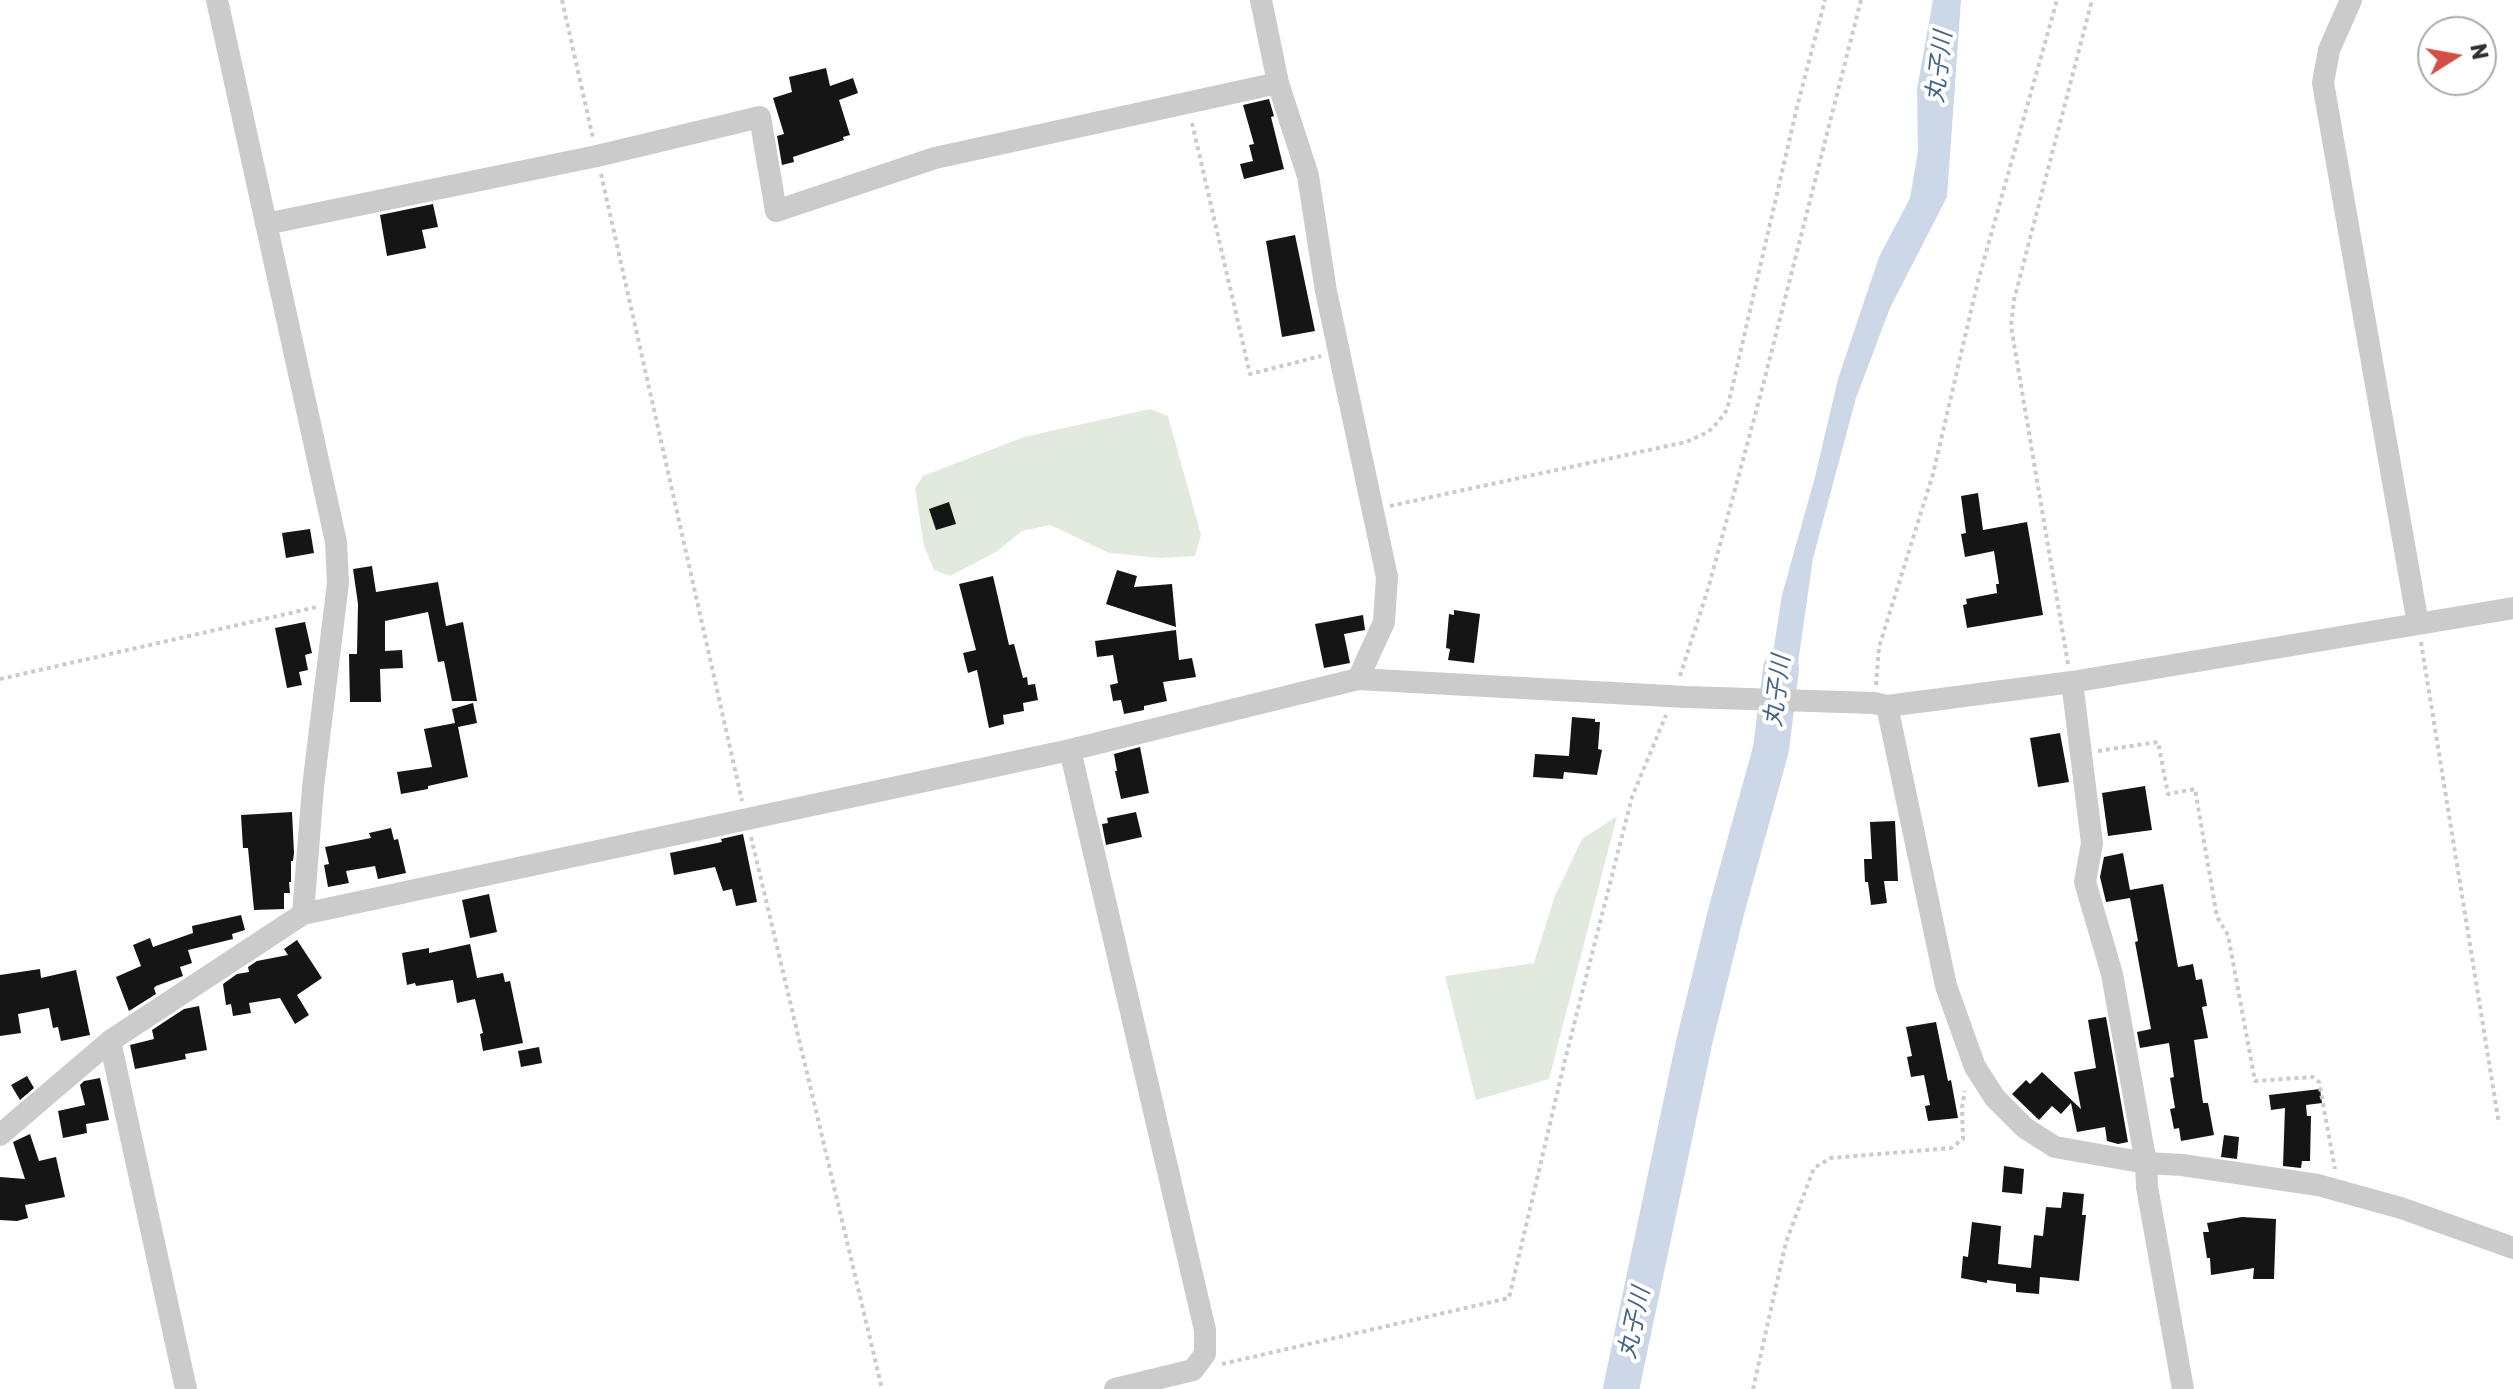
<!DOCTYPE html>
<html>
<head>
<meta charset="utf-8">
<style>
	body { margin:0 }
	#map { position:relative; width:2513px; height:1389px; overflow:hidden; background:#fff; font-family:Rubik,sans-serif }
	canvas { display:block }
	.north { position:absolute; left:2417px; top:16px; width:80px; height:80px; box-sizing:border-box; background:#fff; border:2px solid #ababab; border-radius:50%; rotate:79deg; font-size:22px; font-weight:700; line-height:32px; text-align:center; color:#2e2e2e }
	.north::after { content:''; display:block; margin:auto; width:28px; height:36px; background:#d14f44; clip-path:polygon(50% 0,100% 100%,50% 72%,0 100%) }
</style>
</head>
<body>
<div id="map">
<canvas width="2513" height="1389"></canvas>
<div class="north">N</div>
</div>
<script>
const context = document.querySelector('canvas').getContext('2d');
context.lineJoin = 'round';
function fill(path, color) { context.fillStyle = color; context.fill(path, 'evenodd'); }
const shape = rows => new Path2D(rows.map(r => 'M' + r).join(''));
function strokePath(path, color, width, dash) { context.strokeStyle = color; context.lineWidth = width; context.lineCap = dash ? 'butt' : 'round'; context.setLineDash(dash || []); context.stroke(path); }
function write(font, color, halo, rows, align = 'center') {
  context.font = font + ' Rubik,"Noto Sans JP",sans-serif'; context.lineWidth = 8; context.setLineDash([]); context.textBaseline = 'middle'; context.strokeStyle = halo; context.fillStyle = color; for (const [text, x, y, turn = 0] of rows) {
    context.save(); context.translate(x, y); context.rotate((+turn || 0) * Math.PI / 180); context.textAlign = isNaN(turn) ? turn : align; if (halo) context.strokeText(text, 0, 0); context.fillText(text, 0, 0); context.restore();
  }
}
const green = shape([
	[1150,409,1168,416,1201,535,1195,556,1160,558,1109,553,1050,525,1022,531,996,552,950,576,934,570,924,546,915,488,923,476,1024,437],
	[1617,816,1549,1079,1476,1100,1445,976,1534,963,1554,898,1582,839]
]);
const water = shape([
	[1933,0,1961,0,1947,197,1890,308,1856,398,1813,558,1790,719,1763,717,1782,595,1815,477,1838,379,1879,257,1910,198,1918,151,1917,89]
]);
const river = shape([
	[1621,1389,1694,1043,1726,912,1771,749,1781,669]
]);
const building = shape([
	[826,68,830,86,853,78,858,93,839,100,850,135,843,137,844,140,793,157,794,162,782,165,777,136,784,134,773,98,792,92,789,77],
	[1269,99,1274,116,1271,117,1284,169,1244,179,1240,164,1253,161,1249,145,1254,144,1243,105],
	[433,204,438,227,422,230,426,248,387,256,380,215],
	[1295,235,1315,331,1282,337,1266,241],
	[1978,493,1983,530,2027,522,2043,615,1967,628,1963,605,1967,604,1966,599,1997,593,1996,584,1999,584,1994,551,1965,557,1961,534,1966,533,1961,496],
	[949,502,956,524,936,530,929,509],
	[310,529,314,553,286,558,282,533],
	[372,566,376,592,438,582,446,626,463,622,477,701,452,701,444,661,438,662,428,612,385,621,385,651,402,650,403,668,380,669,381,702,350,702,349,654,357,654,358,604,353,569],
	[1117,570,1137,576,1134,587,1172,584,1176,627,1106,604],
	[993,576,1009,645,1014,644,1023,678,1027,677,1028,685,1035,684,1038,700,1023,703,1024,711,1003,715,1004,724,989,728,977,670,968,673,963,653,976,650,959,584],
	[1454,610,1480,614,1474,663,1448,660,1450,649,1446,648,1449,614,1454,615],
	[1363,615,1365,630,1344,634,1350,663,1324,668,1315,624],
	[305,622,312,653,305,655,308,670,299,672,302,685,287,688,275,628],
	[1176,630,1179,660,1192,658,1196,677,1163,682,1167,701,1144,706,1144,710,1124,714,1121,700,1113,701,1110,685,1118,683,1113,655,1097,657,1095,641],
	[473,703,477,723,458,727,468,777,428,786,428,789,401,794,397,772,432,767,424,729,455,723,452,709],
	[1572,717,1595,719,1595,722,1600,722,1598,749,1602,750,1597,775,1564,772,1563,779,1533,777,1535,754,1569,756],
	[2060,733,2069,782,2038,787,2030,738],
	[1140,747,1149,793,1121,799,1115,771,1117,771,1114,754],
	[2145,786,2152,830,2108,836,2102,793],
	[292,812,294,853,293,861,291,861,291,882,289,882,290,893,284,893,284,909,254,910,248,848,243,848,241,815],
	[1136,812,1142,837,1106,845,1102,824,1108,823,1107,818],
	[1895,821,1898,881,1884,881,1887,903,1871,905,1868,882,1865,882,1864,859,1872,859,1870,822],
	[391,828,394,840,398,839,406,873,378,879,375,866,346,871,349,883,328,887,324,865,329,864,325,847,371,838,369,833],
	[743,834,757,902,736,906,732,889,723,891,715,867,674,875,670,853,722,842,721,839],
	[2123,853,2130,890,2163,884,2178,967,2193,964,2196,980,2202,979,2207,1006,2202,1007,2208,1038,2194,1040,2203,1103,2208,1103,2214,1135,2181,1141,2179,1128,2174,1129,2170,1109,2175,1108,2170,1078,2174,1077,2169,1043,2140,1048,2137,1032,2151,1029,2135,942,2138,941,2130,898,2106,902,2100,877,2104,857],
	[489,894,497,932,470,938,462,900],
	[241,915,245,930,232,934,233,939,188,950,192,963,180,967,183,976,156,986,154,988,156,994,129,1011,116,977,141,966,133,945,150,938,153,947,193,933,192,926],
	[297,940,322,978,297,995,309,1015,295,1024,280,998,249,1003,251,1013,233,1016,231,1004,226,1005,223,984,237,974,249,972,248,967,257,961,288,955,284,949],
	[470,944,477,978,503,973,505,982,510,981,523,1043,483,1051,480,1034,483,1033,475,999,457,1003,453,980,416,986,415,983,407,985,402,953,429,948,429,953],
	[40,969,41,978,76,970,90,1035,61,1041,58,1027,53,1028,49,1008,18,1014,21,1033,0,1036,0,975],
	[199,1006,207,1050,185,1054,186,1059,135,1069,130,1045,154,1039,152,1030,184,1009],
	[2106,1017,2128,1142,2118,1144,2107,1141,2105,1127,2077,1132,2071,1103,2061,1114,2052,1106,2039,1120,2012,1094,2026,1080,2030,1084,2042,1072,2081,1109,2074,1072,2096,1068,2088,1020],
	[1936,1022,1948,1081,1951,1080,1958,1118,1928,1121,1925,1106,1930,1105,1924,1075,1911,1077,1907,1057,1912,1056,1906,1027],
	[539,1047,542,1063,521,1067,518,1051],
	[27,1076,34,1088,20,1100,11,1085],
	[100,1078,109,1120,86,1124,87,1133,63,1138,58,1111,85,1105,80,1085,84,1081],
	[2320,1089,2322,1103,2306,1105,2307,1116,2311,1116,2310,1161,2302,1161,2301,1168,2283,1166,2285,1108,2271,1110,2269,1095],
	[30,1134,39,1161,56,1157,65,1197,25,1205,28,1218,17,1221,0,1220,0,1177,25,1179,13,1142],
	[2224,1135,2239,1137,2237,1159,2221,1157],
	[2004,1166,2024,1169,2022,1194,2002,1192],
	[2063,1192,2084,1194,2082,1215,2086,1215,2079,1281,2040,1277,2039,1294,2016,1292,2016,1284,1987,1280,1987,1283,1961,1278,1963,1256,1968,1257,1972,1222,2001,1226,1998,1264,2031,1268,2034,1235,2043,1236,2046,1207,2061,1208],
	[2242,1217,2276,1219,2274,1279,2253,1279,2254,1268,2211,1275,2210,1258,2207,1258,2203,1232,2209,1232,2207,1223]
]);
const path = shape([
	[562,0,593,138],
	[1192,123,1250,374,1321,356],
	[601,174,742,801],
	[1390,506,1686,442,1708,432,1718,422,1727,410,1797,107,1825,0],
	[2421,642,2499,1124],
	[2068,664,2011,326,2014,300,2092,0],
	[1680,676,1708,589,1761,393,1861,0],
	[0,679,317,607],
	[1876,685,1879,647,1933,474,1978,281,2057,0],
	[2098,751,2158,742,2168,794,2195,789,2217,917,2228,935,2255,1081,2313,1077,2319,1082,2335,1169],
	[751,837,882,1389],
	[1222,1364,1509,1298,1565,1060,1632,797,1666,715],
	[1753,1389,1786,1242,1814,1168,1831,1158,1951,1148,1963,1139,1962,1107,1965,1091]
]);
const minor = shape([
	[217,0,336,542,338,583,313,787,303,914],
	[1261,0,1278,83,1308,176,1326,291,1387,577,1384,622,1358,679],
	[2351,0,2329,50,2323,83,2418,624],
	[266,224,597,156,760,117,776,211,935,158,1278,83],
	[2072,682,2092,843,2085,882,2112,974,2146,1163,2147,1187,2183,1389],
	[1887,706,1946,986,1975,1067,1995,1098,2025,1128,2055,1147,2146,1163,2182,1165,2318,1185,2401,1208,2513,1248],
	[1070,750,1205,1330,1205,1354,1193,1370,1115,1389],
	[110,1041,186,1389],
	[0,1135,110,1041,303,914,1070,750,1358,679,1686,697,1874,703,1887,706,2072,682,2513,608]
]);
const waterNames = [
	["丸子川",1940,67,-83],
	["丸子川",1778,691,-83],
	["丸子川",1635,1323,-78]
];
fill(green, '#e2eade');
fill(water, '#ccd8e8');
strokePath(river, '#ccd8e8', 36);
fill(building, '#151515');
strokePath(path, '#cbcbcb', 4, [4, 4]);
strokePath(minor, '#cbcbcb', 22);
write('italic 24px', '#456387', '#fff', waterNames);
</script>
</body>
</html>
